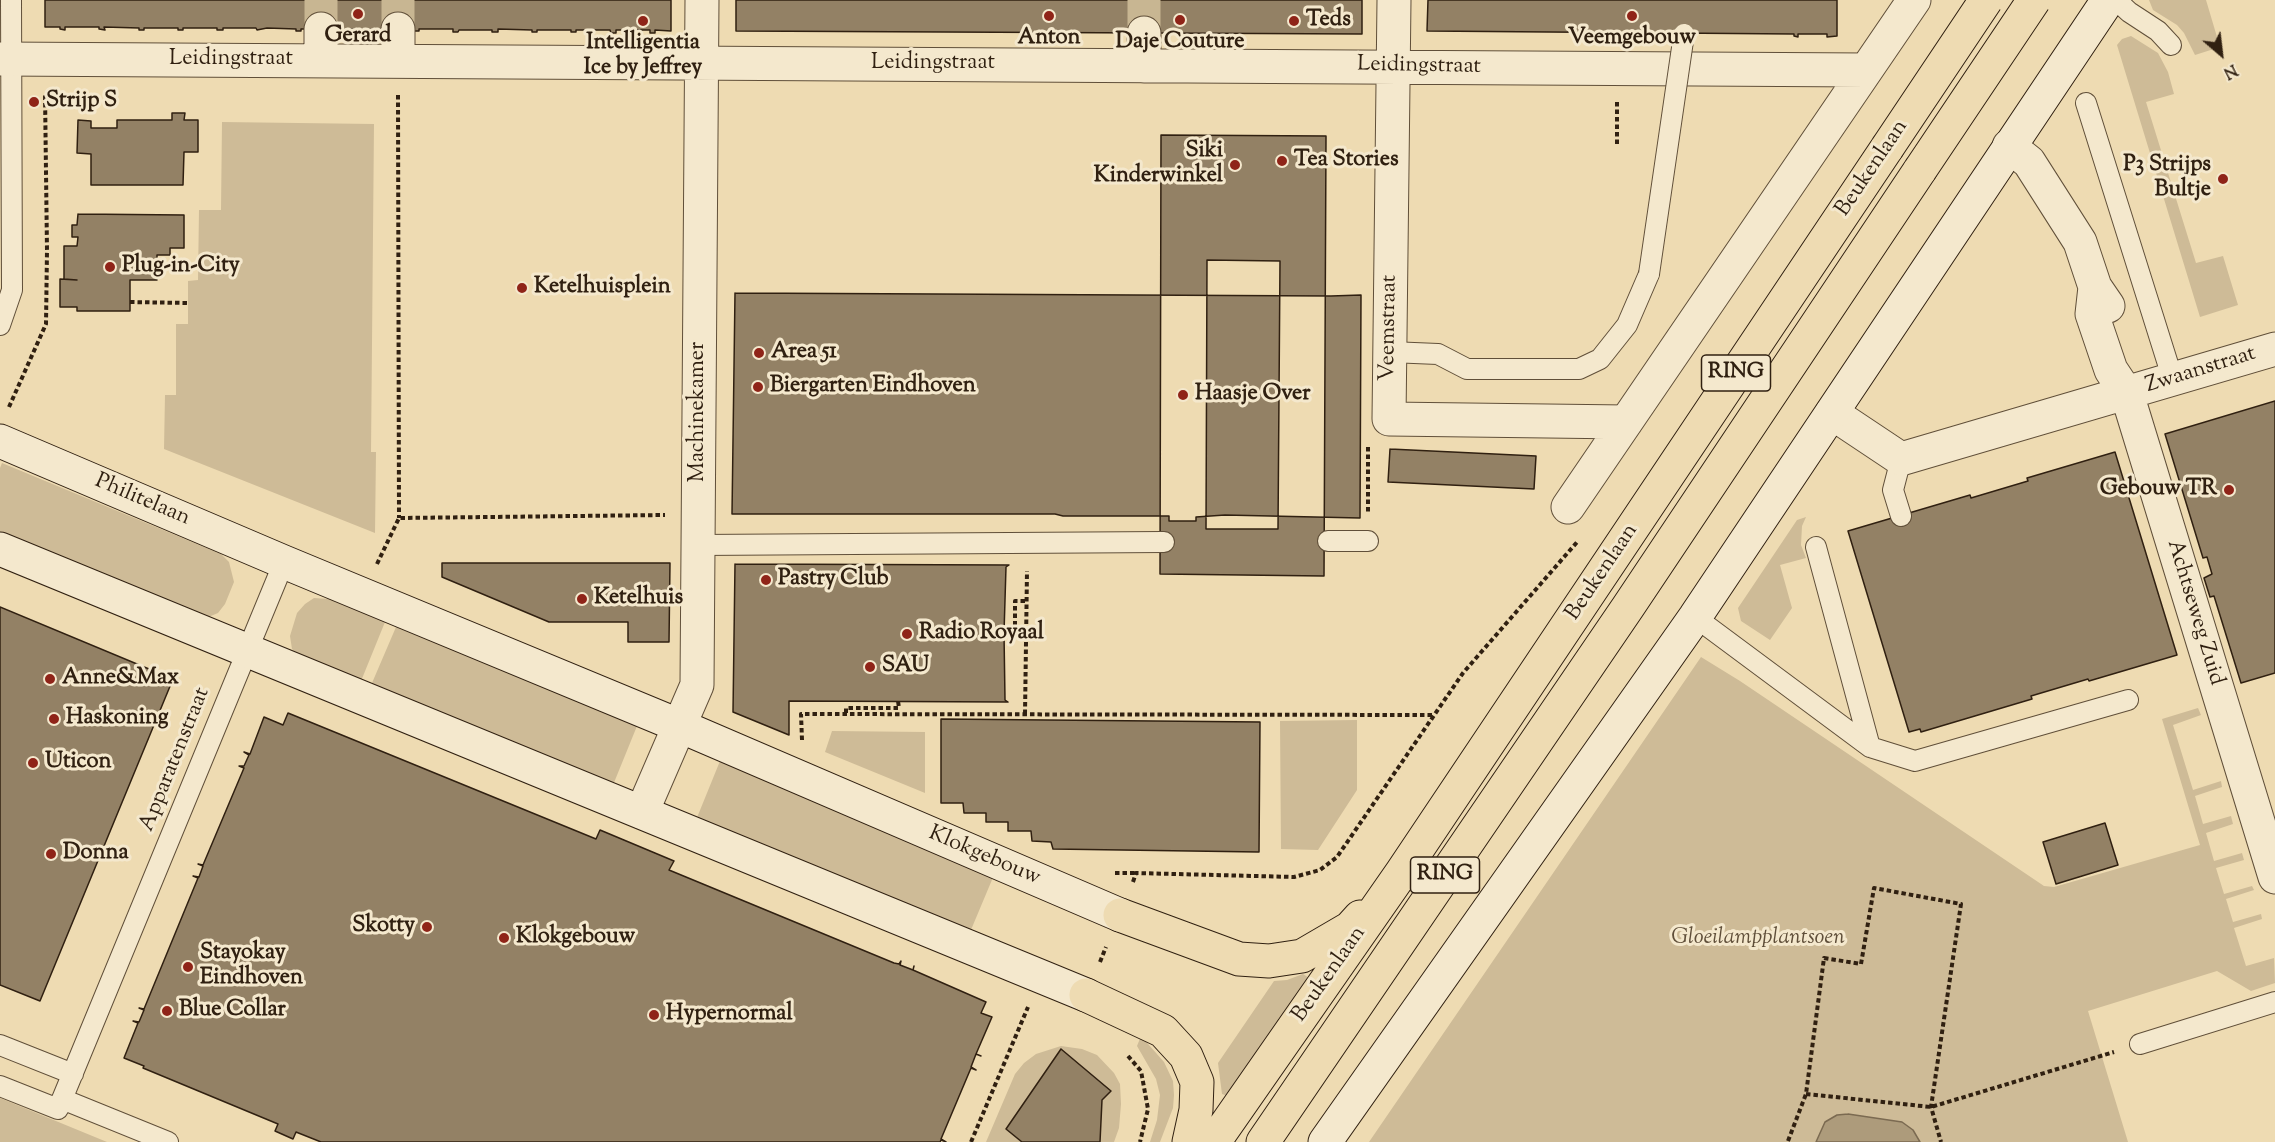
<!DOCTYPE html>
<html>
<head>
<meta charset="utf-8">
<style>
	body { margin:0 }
	#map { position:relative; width:2275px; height:1142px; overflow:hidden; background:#eedbb2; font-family:"Sorts Mill Goudy",serif }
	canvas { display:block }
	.north { position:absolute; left:2191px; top:24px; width:60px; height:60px; -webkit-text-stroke:4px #f4e8cd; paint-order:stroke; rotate:152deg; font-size:16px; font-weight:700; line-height:24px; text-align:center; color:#302011 }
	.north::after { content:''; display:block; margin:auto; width:21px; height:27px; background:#302011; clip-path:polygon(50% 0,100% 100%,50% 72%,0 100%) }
</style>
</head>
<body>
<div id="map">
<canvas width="2275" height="1142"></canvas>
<div class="north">N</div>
</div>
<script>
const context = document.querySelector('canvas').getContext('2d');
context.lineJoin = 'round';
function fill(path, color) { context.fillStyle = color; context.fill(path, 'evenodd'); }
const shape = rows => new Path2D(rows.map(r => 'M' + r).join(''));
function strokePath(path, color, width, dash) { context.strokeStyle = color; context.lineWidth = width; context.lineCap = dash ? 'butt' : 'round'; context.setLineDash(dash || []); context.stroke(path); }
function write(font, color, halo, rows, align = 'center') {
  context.font = font + ' "Sorts Mill Goudy",serif'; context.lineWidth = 6; context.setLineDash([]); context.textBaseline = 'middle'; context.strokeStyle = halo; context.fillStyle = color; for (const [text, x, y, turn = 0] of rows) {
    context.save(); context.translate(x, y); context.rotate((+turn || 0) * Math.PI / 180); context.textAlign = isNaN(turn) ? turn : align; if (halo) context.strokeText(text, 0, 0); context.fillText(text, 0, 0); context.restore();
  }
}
const green = shape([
	[2149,0,2206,0,2220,47,2195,55,2184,33,2177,25,2153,10],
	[2131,36,2158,53,2168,72,2174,94,2146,102,2196,263,2223,256,2238,305,2200,317,2117,45,2122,39],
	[222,122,374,124,371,452,376,452,375,533,164,449,165,395,176,395,176,324,188,324,188,281,198,280,199,210,221,210],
	[2,463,221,554,229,562,234,582,225,604,218,613,206,618,0,539,0,468],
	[1806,517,1802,526,1801,545,1806,558,1780,565,1792,608,1770,640,1741,621,1738,608,1797,520],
	[314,598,329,599,385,622,359,686,298,657,292,649,290,636,297,613,305,604],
	[396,627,637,726,611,790,369,690],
	[1701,657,1740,681,2044,886,2054,887,2200,845,2162,719,2198,708,2201,715,2173,725,2193,790,2221,781,2222,787,2195,796,2203,824,2231,816,2233,824,2206,833,2214,861,2242,853,2244,860,2216,868,2224,894,2252,886,2254,890,2226,899,2233,922,2261,914,2262,919,2234,928,2246,966,2274,958,2275,983,2251,991,2217,971,2088,1011,2128,1142,1369,1142],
	[1357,720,1357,790,1318,850,1281,849,1280,721],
	[832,731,925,732,925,793,825,752],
	[720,761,994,875,968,937,694,825],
	[1303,974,1309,978,1228,1096,1222,1094,1218,1063,1274,981,1287,980],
	[1141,1036,1164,1062,1173,1081,1174,1095,1173,1108,1160,1142,1150,1142,1157,1120,1160,1095,1156,1079,1137,1046],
	[1061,1046,1082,1049,1097,1055,1114,1073,1120,1084,1121,1104,1119,1128,1114,1142,986,1142,1015,1074,1024,1063,1036,1054],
	[0,1098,107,1142,0,1142]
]);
const water = shape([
	[1848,1114,1902,1122,1913,1130,1920,1142,1816,1142,1825,1122,1837,1115,1848,1114]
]);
const building = shape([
	[45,0,671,0,671,31,655,30,655,33,650,33,650,30,616,30,616,33,611,33,610,30,576,30,576,32,571,32,571,30,537,30,537,32,532,32,532,30,498,29,498,32,492,32,492,30,459,30,458,32,453,32,453,29,419,29,419,31,414,31,414,29,380,29,380,31,374,31,374,29,340,29,340,31,335,31,321,29,301,29,301,31,296,31,296,29,267,28,257,30,256,28,223,28,223,30,217,30,217,28,183,28,183,30,178,30,178,28,144,28,144,30,139,30,139,28,104,27,105,30,99,29,99,27,65,27,65,30,60,29,60,27,45,27,45,0],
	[736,0,1362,0,1362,34,736,31,736,0],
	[1428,0,1837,0,1837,36,1827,37,1827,34,1798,34,1798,37,1794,36,1794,34,1427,31,1428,0],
	[172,113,185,113,184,120,198,120,198,152,184,152,183,185,91,185,91,154,77,153,78,120,91,121,91,128,117,128,117,120,172,120,172,113],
	[1161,135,1326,136,1324,576,1160,574,1161,135],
	[1207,260,1280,261,1278,529,1206,529,1207,260],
	[78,214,184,215,184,248,170,248,170,255,157,255,157,280,130,280,130,311,77,311,77,307,60,307,60,279,77,280,64,279,64,246,77,246,78,237,72,237,72,225,77,225,78,214],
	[735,293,1331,296,1361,295,1360,518,1225,515,1196,517,1196,521,1169,521,1169,516,1063,516,1055,514,732,514,735,293],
	[2275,401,2275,673,2241,683,2214,596,2210,597,2204,578,2212,574,2207,557,2203,558,2165,434,2275,401],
	[1390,449,1536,456,1534,489,1388,482,1390,449],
	[2115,452,2177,655,2089,681,2088,679,2031,696,2032,699,1921,732,1920,729,1909,732,1848,531,1970,495,1971,498,2028,481,2027,478,2115,452],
	[442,563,670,563,669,642,628,642,628,622,549,622,442,577,442,563],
	[735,564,1009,565,1006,567,1004,633,1005,700,1008,702,789,701,789,735,733,712,735,564],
	[0,607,173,679,40,1001,0,985,0,607],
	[288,713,596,839,600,830,674,861,669,870,894,963,899,964,901,961,900,965,913,970,914,966,913,970,986,1002,981,1013,992,1017,976,1054,981,1056,976,1054,971,1067,976,1070,971,1068,941,1139,946,1142,941,1140,940,1142,321,1142,296,1132,293,1139,275,1131,278,1124,143,1068,144,1066,124,1058,138,1023,133,1021,139,1022,144,1010,139,1008,144,1009,198,878,193,876,199,877,203,866,198,864,203,865,244,768,239,766,244,766,249,755,244,752,250,754,264,717,283,725,288,713],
	[941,719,1260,722,1259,852,1053,849,1051,842,1032,841,1031,831,1008,831,1008,822,986,822,986,813,964,813,963,803,941,803,941,719],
	[2105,823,2118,865,2056,884,2043,842,2105,823],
	[1061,1049,1111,1091,1102,1100,1100,1142,1022,1142,1006,1129,1061,1049]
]);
const streetTunnel = shape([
	[1144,0,1144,33],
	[321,29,321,0],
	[398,29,398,0]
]);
const path = shape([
	[398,95,399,518],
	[1617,102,1617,146],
	[130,302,188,303],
	[9,407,46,324,47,250,45,93],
	[1368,447,1368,514],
	[377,564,399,518,665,515],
	[1004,633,1027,633],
	[1015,633,1015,601,1027,601],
	[846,713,846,708,899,708,898,701],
	[1025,714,1027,571],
	[802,740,801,714,1433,715],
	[1115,873,1136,873],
	[1133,882,1136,873,1294,877,1320,870,1337,857,1463,673,1578,541],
	[1100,962,1106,947],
	[1128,1056,1141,1071,1148,1109,1140,1142],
	[1806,1094,1931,1107,2114,1052],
	[1788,1141,1806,1094,1824,958,1861,964,1874,888,1961,904,1931,1107,1941,1142],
	[971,1142,1028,1007]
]);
const lane = shape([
	[2116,0,2129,12,2158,31,2171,45],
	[2086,103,2173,380],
	[0,325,12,290,11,0],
	[1390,352,1438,354,1467,369,1579,369,1600,359,1627,325,1649,274],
	[1901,459,1893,490,1901,516],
	[1328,541,1368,541],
	[698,545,1164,542],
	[1816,547,1870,747],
	[1695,617,1870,747,1915,761,2128,700],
	[2140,1044,2275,1002],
	[0,1045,73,1074],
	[0,1086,58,1109,284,562],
	[62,1099,168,1142]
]);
const street = shape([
	[1394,0,1389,419,1626,422],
	[398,29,398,61],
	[0,59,1866,70],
	[321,61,321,29],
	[1144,66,1144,33],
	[2009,146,2029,162,2080,242,2095,287,2108,306],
	[2095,287,2092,314,2111,370,2127,394,2275,877],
	[1832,413,1901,459,2275,349],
	[1568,507,1914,0],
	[642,812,697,685,702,0]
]);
const secondary = shape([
	[0,441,284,562,680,726,1120,915],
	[0,549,1086,995],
	[1325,1142,1695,617,2108,0]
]);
const primary = shape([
	[1120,915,1239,959,1269,961,1302,956,1350,928,1360,917],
	[1086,995,1163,1031,1186,1056,1197,1082,1196,1110,1189,1142],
	[1214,1142,1402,872,1887,148],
	[1263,1142,1628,607,1920,170]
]);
const laneBridge = shape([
	[1649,274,1684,34]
]);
const primaryBridge = shape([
	[1887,148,1986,0],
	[1920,170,2034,0]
]);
const markers = [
	[358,14,6,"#8f2418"],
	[1049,16,6,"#8f2418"],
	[1632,16,6,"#8f2418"],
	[1180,20,6,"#8f2418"],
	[643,21,6,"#8f2418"],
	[1294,21,6,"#8f2418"],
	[34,102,6,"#8f2418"],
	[1282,161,6,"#8f2418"],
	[1235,165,6,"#8f2418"],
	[2223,179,6,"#8f2418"],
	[110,267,6,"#8f2418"],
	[522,288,6,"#8f2418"],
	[759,353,6,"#8f2418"],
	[758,387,6,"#8f2418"],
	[1183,395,6,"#8f2418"],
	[2229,490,6,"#8f2418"],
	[766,580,6,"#8f2418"],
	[582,599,6,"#8f2418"],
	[907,634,6,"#8f2418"],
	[870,667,6,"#8f2418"],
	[50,679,6,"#8f2418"],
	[54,719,6,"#8f2418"],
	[33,763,6,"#8f2418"],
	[51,854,6,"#8f2418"],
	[427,927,6,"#8f2418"],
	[504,938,6,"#8f2418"],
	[188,967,6,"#8f2418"],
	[167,1011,6,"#8f2418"],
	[654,1015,6,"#8f2418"]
];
const shields = [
	[1736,373,69],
	[1445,875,69]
];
const shieldNames = [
	["RING",1736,373],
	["RING",1445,875]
];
const poiNames = [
	["Teds",1306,21],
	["Gerard",358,37,"center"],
	["Anton",1049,39,"center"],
	["Veemgebouw",1632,39,"center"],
	["Daje Couture",1180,43,"center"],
	["Intelligentia",643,44,"center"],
	["Ice by Jeffrey",643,69,"center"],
	["Strijp S",46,102],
	["Siki",1223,152,"right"],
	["Kinderwinkel",1223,177,"right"],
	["Tea Stories",1294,161],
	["P3 Strijps",2211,166,"right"],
	["Bultje",2211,191,"right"],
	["Plug-in-City",122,267],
	["Ketelhuisplein",534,288],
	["Area 51",771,353],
	["Biergarten Eindhoven",770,387],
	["Haasje Over",1195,395],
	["Gebouw TR",2217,490,"right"],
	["Pastry Club",778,580],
	["Ketelhuis",594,599],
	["Radio Royaal",919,634],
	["SAU",882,667],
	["Anne&Max",62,679],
	["Haskoning",66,719],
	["Uticon",45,763],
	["Donna",63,854],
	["Skotty",415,927,"right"],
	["Klokgebouw",516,938],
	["Stayokay",200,954],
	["Eindhoven",200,979],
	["Blue Collar",179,1011],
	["Hypernormal",666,1015]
];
const streetNames = [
	["Leidingstraat",231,60],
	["Leidingstraat",933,64],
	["Leidingstraat",1419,67,1],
	["Beukenlaan",1873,169,-56],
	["Veemstraat",1390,328,-89],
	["Zwaanstraat",2201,371,-17],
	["Machinekamer",699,412,-90],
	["Philitelaan",142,501,23],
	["Beukenlaan",1603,573,-56],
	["Achtseweg Zuid",2194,613,73],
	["Apparatenstraat",176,760,-68],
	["Klokgebouw",984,857,23],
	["Beukenlaan",1330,975,-55]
];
const parkNames = [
	["Gloeilampplantsoen",1758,939]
];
fill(green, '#cebb97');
fill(water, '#ad9b7b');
strokePath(water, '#7b6a51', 1.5);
fill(building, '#938165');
strokePath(building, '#302011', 1.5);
strokePath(streetTunnel, '#c8b692', 33, [33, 16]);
strokePath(lane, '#604f39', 22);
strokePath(street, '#604f39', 35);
strokePath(secondary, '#302011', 35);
strokePath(primary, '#302011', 35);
strokePath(path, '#302011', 4, [4.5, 3]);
strokePath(lane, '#f4e8cd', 20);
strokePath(street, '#f4e8cd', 33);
strokePath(secondary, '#f4e8cd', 33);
strokePath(primary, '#eedbb2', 33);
strokePath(laneBridge, '#604f39', 22, []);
strokePath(primaryBridge, '#302011', 35, []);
strokePath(laneBridge, '#f4e8cd', 20);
strokePath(primaryBridge, '#eedbb2', 33);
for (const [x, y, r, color] of markers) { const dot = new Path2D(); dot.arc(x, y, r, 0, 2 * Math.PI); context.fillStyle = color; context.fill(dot); strokePath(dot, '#f4e8cd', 2); }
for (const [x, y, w] of shields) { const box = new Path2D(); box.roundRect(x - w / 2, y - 18, w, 36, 4.5); context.fillStyle = '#f4e8cd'; context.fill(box); strokePath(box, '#302011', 1.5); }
write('bold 21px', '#302011', null, shieldNames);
write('bold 22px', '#302011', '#f4e8cd', poiNames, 'left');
write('22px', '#302011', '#f4e8cd', streetNames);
write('italic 22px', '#5f4e39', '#f4e8cd', parkNames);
</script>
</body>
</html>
